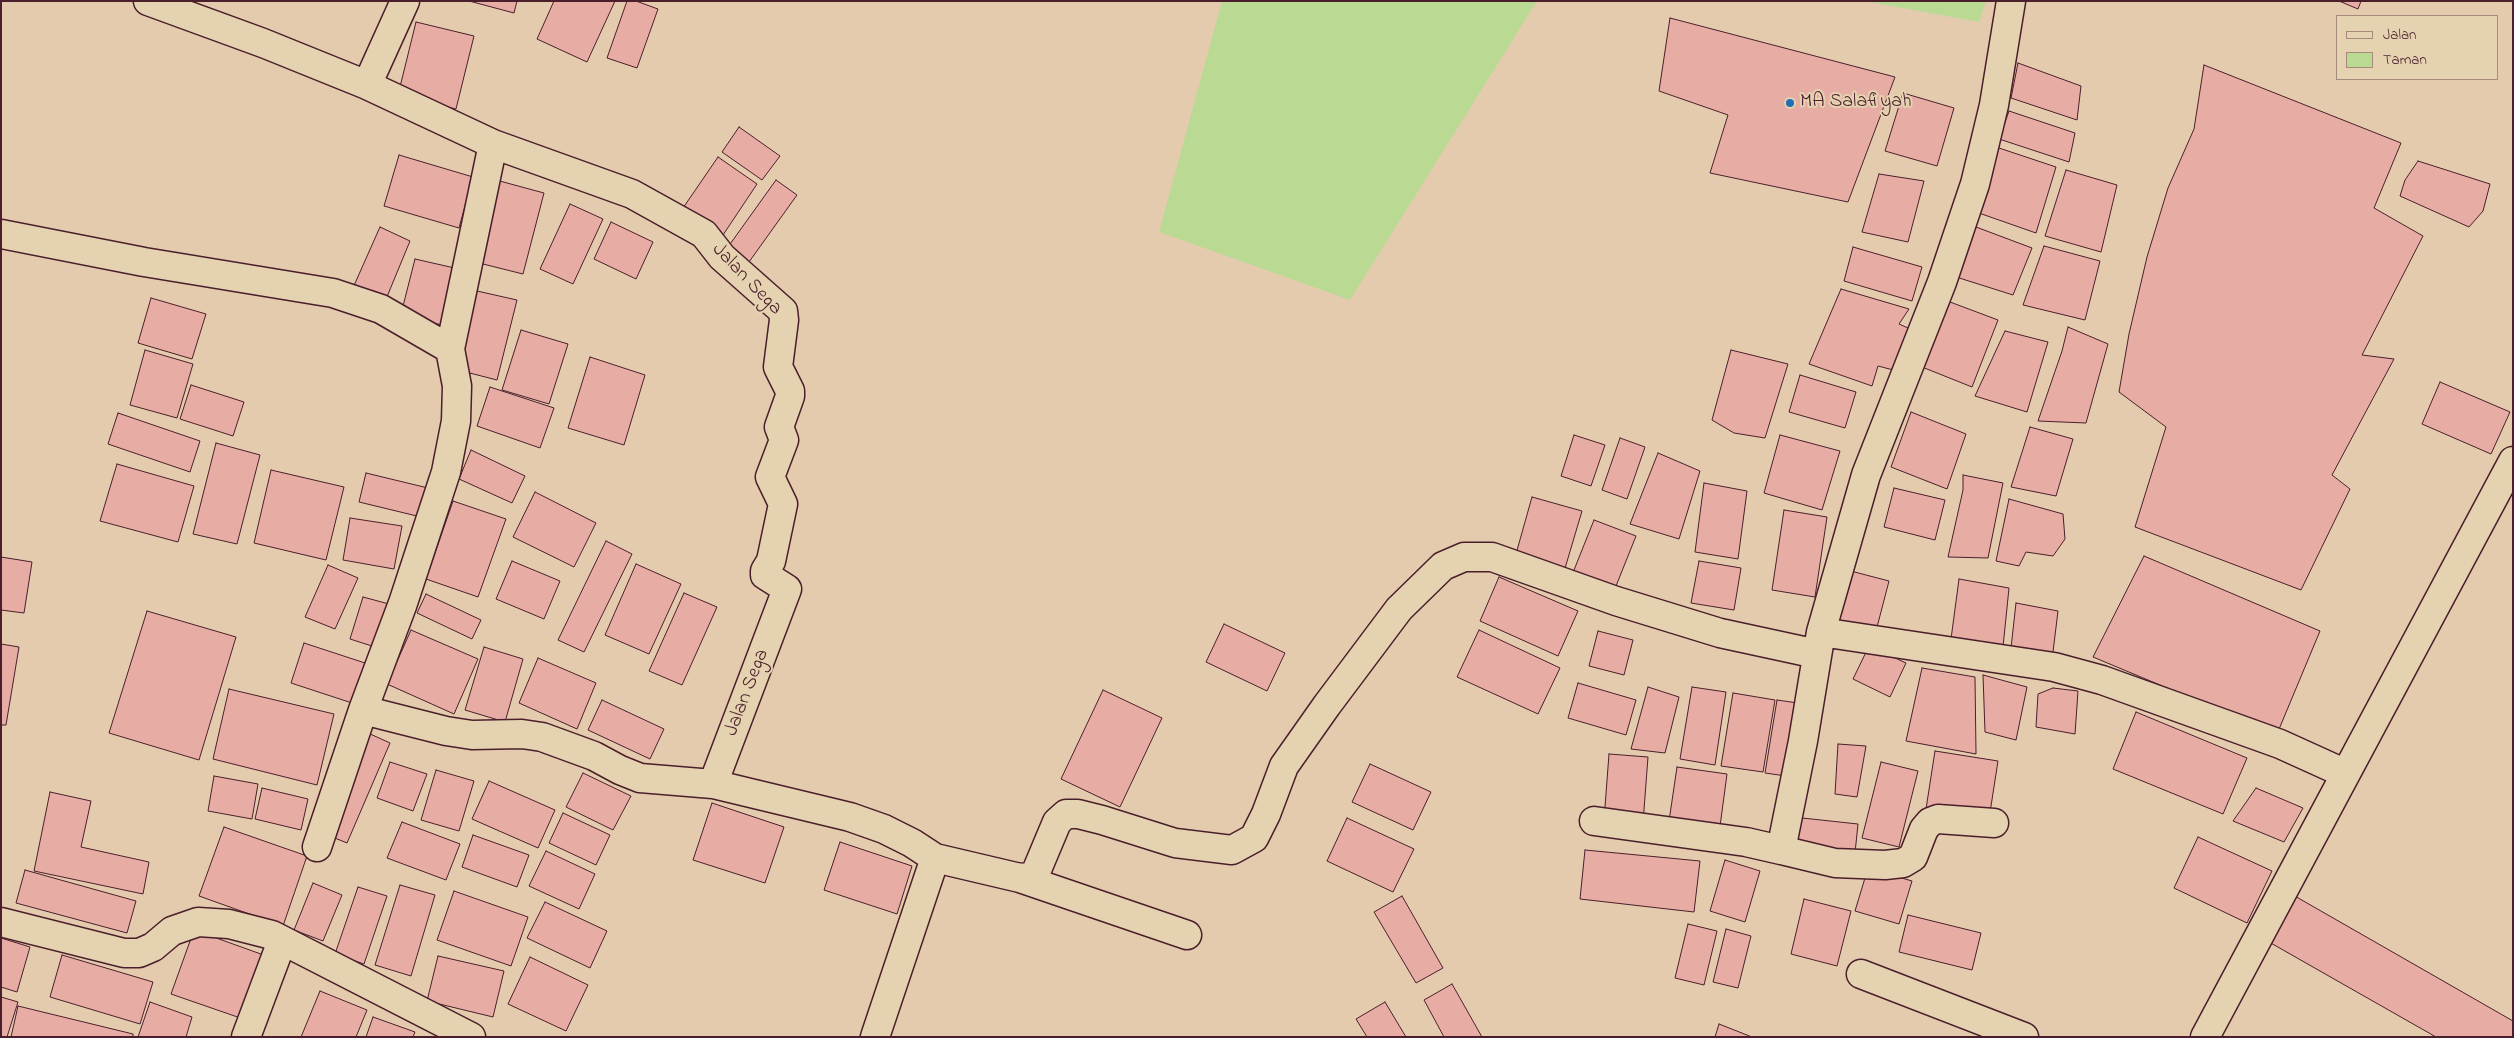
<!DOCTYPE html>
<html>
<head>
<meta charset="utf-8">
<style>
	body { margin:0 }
	#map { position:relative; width:2514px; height:1038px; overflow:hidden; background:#e5cbae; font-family:"Indie Flower",sans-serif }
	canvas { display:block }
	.frame { position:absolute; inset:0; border:2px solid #4a1f2b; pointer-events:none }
	.legend { position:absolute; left:2336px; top:15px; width:162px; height:65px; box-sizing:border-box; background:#e5d2b0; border:1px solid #a78a7b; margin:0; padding:6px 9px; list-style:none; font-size:15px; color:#4a1f2b }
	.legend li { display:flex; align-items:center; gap:10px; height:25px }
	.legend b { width:25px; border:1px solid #a78a7b }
</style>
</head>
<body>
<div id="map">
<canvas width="2514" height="1038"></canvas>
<div class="frame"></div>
<ul class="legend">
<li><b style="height:6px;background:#e5d2b0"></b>Jalan</li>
<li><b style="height:14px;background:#bada93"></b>Taman</li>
</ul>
</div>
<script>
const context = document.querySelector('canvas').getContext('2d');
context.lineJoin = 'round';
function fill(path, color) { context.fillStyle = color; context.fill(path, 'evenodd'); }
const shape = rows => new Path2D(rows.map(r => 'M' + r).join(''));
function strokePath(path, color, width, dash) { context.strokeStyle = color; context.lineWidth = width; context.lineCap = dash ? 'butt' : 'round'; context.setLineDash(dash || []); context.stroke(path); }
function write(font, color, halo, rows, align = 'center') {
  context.font = font + ' "Indie Flower",sans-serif'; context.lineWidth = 4; context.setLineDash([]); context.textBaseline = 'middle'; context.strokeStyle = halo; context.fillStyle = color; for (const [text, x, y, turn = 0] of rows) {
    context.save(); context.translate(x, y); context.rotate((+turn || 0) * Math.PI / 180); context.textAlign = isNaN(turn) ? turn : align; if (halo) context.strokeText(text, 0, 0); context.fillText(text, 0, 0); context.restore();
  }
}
const green = shape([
	[1222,1,1537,1,1350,300,1159,232],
	[1864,1,1986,1,1979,22]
]);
const building = shape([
	[469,1,517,1,514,13,469,1],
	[554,1,615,1,587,62,537,39,554,1],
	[627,1,636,1,658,9,637,68,607,58,627,1],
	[2339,1,2361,1,2358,9,2339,1],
	[1670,18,1895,77,1848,202,1710,173,1728,115,1659,91,1670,18],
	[416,22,474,36,456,109,398,95,416,22],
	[2018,63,2081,86,2077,120,2011,98,2018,63],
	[2204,65,2401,143,2374,208,2423,236,2362,355,2394,359,2332,475,2350,489,2301,590,2135,527,2166,427,2119,392,2129,334,2147,257,2168,188,2194,129,2204,65],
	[1903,93,1954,108,1937,166,1885,151,1903,93],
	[2009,111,2075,133,2069,162,1999,139,2009,111],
	[739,127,780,156,762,180,722,152,739,127],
	[1987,144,2056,167,2036,233,1976,212,1987,144],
	[399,155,473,177,459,228,384,206,399,155],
	[718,157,757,184,723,235,683,208,718,157],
	[2418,161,2490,184,2483,211,2469,227,2400,196,2405,180,2418,161],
	[2066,170,2117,185,2101,252,2045,236,2066,170],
	[1879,174,1924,181,1908,242,1862,232,1879,174],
	[496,180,544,193,523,274,475,262,496,180],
	[776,180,797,195,749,262,728,247,776,180],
	[570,204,603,219,573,284,540,269,570,204],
	[611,222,653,242,636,279,594,259,611,222],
	[1968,224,2032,248,2013,295,1953,276,1968,224],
	[380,227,410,241,384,304,352,290,380,227],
	[2044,246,2100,261,2085,320,2023,305,2044,246],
	[1853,247,1922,267,1912,301,1844,281,1853,247],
	[415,259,459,269,445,326,401,314,415,259],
	[1841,289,1909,309,1899,324,1915,331,1901,372,1878,366,1872,386,1809,364,1841,289],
	[477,291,517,300,497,380,458,370,477,291],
	[151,298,206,314,192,359,138,343,151,298],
	[1942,299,1998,320,1972,387,1917,365,1942,299],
	[2068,327,2108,344,2086,423,2038,421,2062,351,2068,327],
	[521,330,568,344,549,404,502,390,521,330],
	[2005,331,2048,342,2027,412,1975,396,2005,331],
	[145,350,193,364,177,418,130,405,145,350],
	[1731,350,1788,364,1765,438,1734,433,1712,420,1731,350],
	[590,357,645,375,624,445,568,428,590,357],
	[1800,375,1856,392,1845,428,1789,412,1800,375],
	[2440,382,2510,412,2491,454,2422,424,2440,382],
	[191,385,244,402,233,436,180,419,191,385],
	[490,387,554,408,540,448,477,426,490,387],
	[1911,412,1966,434,1947,489,1891,467,1911,412],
	[118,413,200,441,190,472,108,444,118,413],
	[2030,427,2073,439,2056,496,2011,487,2030,427],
	[1574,435,1605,445,1591,486,1561,476,1574,435],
	[1780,435,1840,451,1822,510,1764,493,1780,435],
	[1620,438,1645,447,1627,499,1602,490,1620,438],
	[216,443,260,455,237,544,193,534,216,443],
	[471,450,525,476,512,503,459,479,471,450],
	[1658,453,1700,471,1679,539,1630,524,1658,453],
	[117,464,194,486,178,542,100,521,117,464],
	[271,470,344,487,326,560,254,543,271,470],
	[366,473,428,488,421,517,359,502,366,473],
	[1963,475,2003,483,1988,558,1948,557,1963,490,1963,475],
	[1704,483,1747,491,1738,559,1695,552,1704,483],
	[1894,488,1945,500,1935,540,1884,527,1894,488],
	[535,492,596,523,574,567,513,537,535,492],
	[1532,497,1582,511,1563,575,1514,561,1532,497],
	[2009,499,2063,514,2065,539,2053,556,2026,552,2019,566,1996,561,2009,499],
	[453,501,506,519,478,597,426,579,453,501],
	[1784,510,1827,517,1815,597,1772,590,1784,510],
	[350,518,402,526,394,569,343,560,350,518],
	[1594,520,1636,536,1612,596,1570,580,1594,520],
	[606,541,632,554,584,652,558,640,606,541],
	[2144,556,2320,631,2277,734,2093,657,2144,556],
	[1,557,32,562,24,613,1,610,1,557],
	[512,561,560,581,544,619,496,599,512,561],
	[1699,561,1741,568,1734,610,1691,603,1699,561],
	[636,564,681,584,649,654,605,635,636,564],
	[328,565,358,578,335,629,305,617,328,565],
	[1843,569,1889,581,1876,631,1830,618,1843,569],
	[1499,577,1578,611,1558,656,1480,621,1499,577],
	[1959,579,2009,588,2003,647,1951,639,1959,579],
	[684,593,717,607,682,685,649,671,684,593],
	[426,594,481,620,472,639,417,613,426,594],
	[363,597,389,604,375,647,350,639,363,597],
	[2016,603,2058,611,2052,660,2010,657,2016,603],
	[147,611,236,637,199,760,109,733,147,611],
	[1224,624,1285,653,1267,691,1206,662,1224,624],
	[411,630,478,659,454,714,387,684,411,630],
	[1479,630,1560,668,1538,714,1457,677,1479,630],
	[1598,631,1633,640,1624,675,1589,666,1598,631],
	[304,643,365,663,352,703,291,683,304,643],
	[1,644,19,647,6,725,1,725,1,644],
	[1869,646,1906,663,1890,697,1853,679,1869,646],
	[484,647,523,659,505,722,465,710,484,647],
	[538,658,596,683,577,729,519,703,538,658],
	[1922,668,1975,677,1976,754,1906,741,1922,668],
	[1983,675,2027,687,2016,740,1985,732,1983,675],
	[1578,683,1636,700,1626,735,1568,718,1578,683],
	[1648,687,1679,697,1665,753,1631,749,1648,687],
	[1692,687,1726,692,1715,765,1680,759,1692,687],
	[2053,688,2078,691,2075,734,2036,727,2038,694,2053,688],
	[229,689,334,714,317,785,213,759,229,689],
	[1103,690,1162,718,1120,807,1061,779,1103,690],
	[1733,693,1775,700,1763,772,1721,766,1733,693],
	[602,700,664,729,650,759,588,730,602,700],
	[1777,700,1805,704,1793,777,1765,773,1777,700],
	[2136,712,2247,758,2223,814,2113,769,2136,712],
	[368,733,390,743,347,843,325,834,368,733],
	[1838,744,1866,746,1857,797,1835,794,1838,744],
	[1935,751,1998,761,1989,819,1926,809,1935,751],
	[1609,754,1648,757,1643,823,1604,820,1609,754],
	[390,762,427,774,413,811,377,798,390,762],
	[1881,762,1918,771,1899,847,1862,838,1881,762],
	[1370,764,1431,792,1413,830,1352,802,1370,764],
	[1677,767,1727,774,1719,834,1668,828,1677,767],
	[436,770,474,781,459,831,421,820,436,770],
	[583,773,631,796,613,830,566,807,583,773],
	[214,776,258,784,252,819,208,811,214,776],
	[489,781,555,810,538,848,472,819,489,781],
	[262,788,308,799,301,830,255,819,262,788],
	[2256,788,2303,808,2284,842,2233,821,2256,788],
	[50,792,91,801,81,847,149,862,143,894,34,871,50,792],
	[712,803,784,827,765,883,693,860,712,803],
	[563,813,610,835,596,865,549,843,563,813],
	[1793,817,1858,824,1855,853,1790,846,1793,817],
	[1347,818,1414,849,1393,892,1327,861,1347,818],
	[402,822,460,844,446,880,387,858,402,822],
	[224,827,307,856,283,926,199,896,224,827],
	[473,835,529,855,517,887,462,867,473,835],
	[2198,837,2272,871,2247,923,2174,888,2198,837],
	[840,842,912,866,897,914,824,890,840,842],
	[1585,850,1700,861,1694,912,1580,899,1585,850],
	[546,851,595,874,579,909,529,886,546,851],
	[1725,860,1760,871,1745,922,1710,911,1725,860],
	[1868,868,1912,881,1899,924,1855,911,1868,868],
	[25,870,136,901,127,933,16,903,25,870],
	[313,883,342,895,323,941,294,930,313,883],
	[400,885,435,895,411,976,375,965,400,885],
	[358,887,387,896,364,964,335,954,358,887],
	[454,891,528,917,511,966,437,940,454,891],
	[2293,895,2513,1021,2513,1037,2436,1037,2269,942,2293,895],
	[1402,896,1443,968,1416,983,1374,912,1402,896],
	[1804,899,1851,911,1837,966,1791,954,1804,899],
	[545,902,607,931,590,968,527,938,545,902],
	[1908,915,1981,933,1972,970,1899,952,1908,915],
	[1688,924,1717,931,1704,985,1675,978,1688,924],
	[1726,929,1751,936,1738,988,1713,982,1726,929],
	[194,930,272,958,249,1021,171,994,194,930],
	[1,938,30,947,17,992,1,987,1,938],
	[62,955,153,982,140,1024,50,997,62,955],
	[438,956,504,971,493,1017,427,1001,438,956],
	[530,957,588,985,566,1031,508,1004,530,957],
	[1452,984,1482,1037,1444,1037,1424,1000,1452,984],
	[320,991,367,1010,356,1037,301,1037,320,991],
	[1,997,18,1002,7,1037,1,1037,1,997],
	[150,1002,192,1017,186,1037,138,1037,150,1002],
	[1385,1002,1406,1037,1367,1037,1356,1019,1385,1002],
	[18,1006,133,1034,133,1037,11,1037,18,1006],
	[373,1017,415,1032,413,1037,366,1037,373,1017],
	[1719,1024,1752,1037,1715,1037,1719,1024]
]);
const minor = shape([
	[148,1,263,43,367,85,493,144,632,194,704,234,722,257,783,311,784,320,778,367,790,391,790,396,779,427,784,440,770,477,783,504,771,561,765,571,765,575,787,589,713,784],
	[367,85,405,1],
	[1,234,144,262,333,293,381,309,450,349],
	[1821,632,2054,667,2102,680,2280,744,2344,773],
	[363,710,446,731,472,735,522,734,542,737,594,756,620,770,640,778,713,784,850,817,884,829,912,843,935,858,1020,878,1030,877,1036,872,1057,822,1066,814,1078,814,1102,820,1175,843,1232,850,1254,838,1266,814,1284,766,1327,705,1399,609,1443,566,1464,557,1492,557,1616,601,1720,633,1817,654],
	[1594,821,1746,842,1781,850],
	[1994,823,1938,819,1930,822,1924,829,1913,857,1903,863,1885,865,1835,863,1781,850,1803,741,1821,632,1866,475,1942,282,1975,184,1994,105,2011,1],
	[317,847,363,710,403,603,446,472,456,421,457,386,450,349,493,144],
	[1020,878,1187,935],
	[1,922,124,953,139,953,153,947,172,931,198,922,229,924,272,935,471,1037],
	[1861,974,2024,1037],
	[246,1037,282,941],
	[875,1037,935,858],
	[2205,1037,2513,461]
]);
const markers = [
	[1790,103,5,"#1f6fb2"]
];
const poiNames = [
	["MA Salafiyah",1800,103]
];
const streetNames = [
	["Jalan Sega",746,280,46],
	["Jalan Sega",748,693,-69]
];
fill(green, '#bada93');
fill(building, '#e7ada4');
strokePath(building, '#4a1f2b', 1);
strokePath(minor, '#4a1f2b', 31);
strokePath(minor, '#e5d2b0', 28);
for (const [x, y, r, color] of markers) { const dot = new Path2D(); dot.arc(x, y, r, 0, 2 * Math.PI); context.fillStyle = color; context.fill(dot); strokePath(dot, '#e5d2b0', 2); }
write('20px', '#4a1f2b', '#e5d2b0', poiNames, 'left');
write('20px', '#4a1f2b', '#e5d2b0', streetNames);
</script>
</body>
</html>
